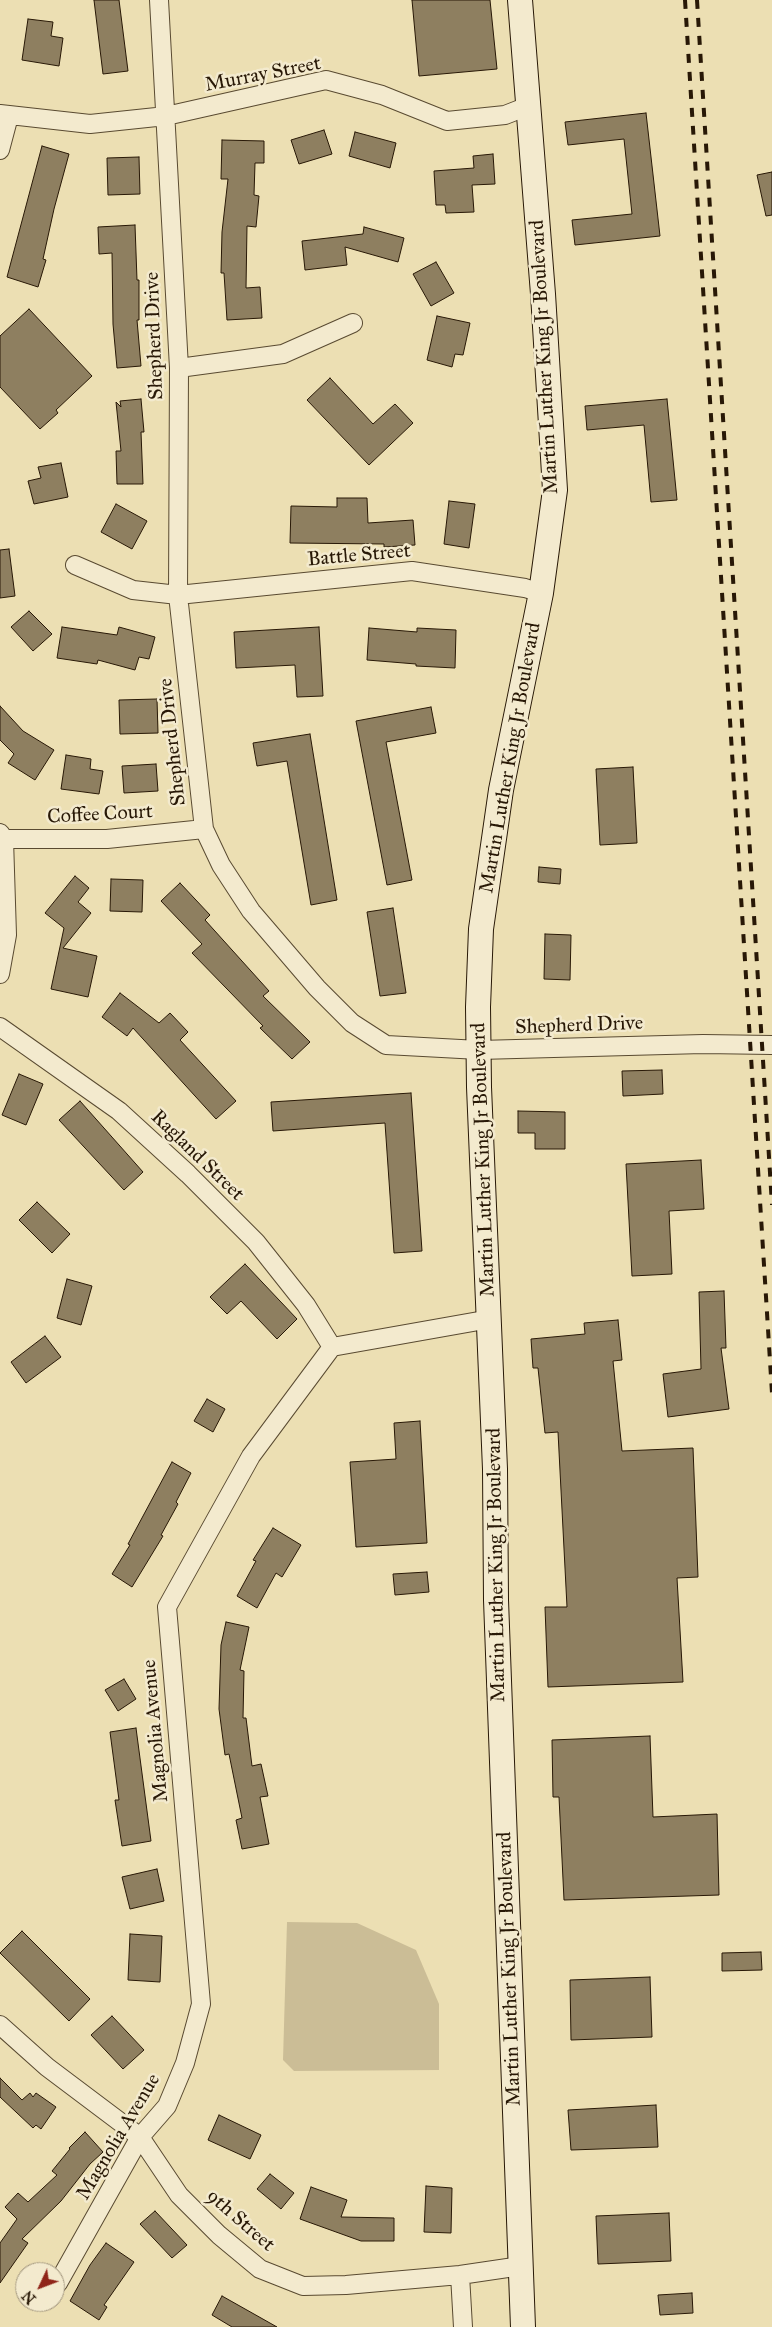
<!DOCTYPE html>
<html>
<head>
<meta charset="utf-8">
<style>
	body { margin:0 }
	#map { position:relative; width:772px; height:2327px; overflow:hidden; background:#ecdfb3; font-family:"IM FELL Great Primer",serif }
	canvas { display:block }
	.north { position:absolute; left:15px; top:2262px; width:50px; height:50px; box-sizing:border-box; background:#f3eace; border:1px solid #a2967e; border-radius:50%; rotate:227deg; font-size:14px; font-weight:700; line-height:20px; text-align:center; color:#281806 }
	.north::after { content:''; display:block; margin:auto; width:18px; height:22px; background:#8f2418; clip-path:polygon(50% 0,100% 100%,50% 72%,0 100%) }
</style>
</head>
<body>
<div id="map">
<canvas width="772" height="2327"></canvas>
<div class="north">N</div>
</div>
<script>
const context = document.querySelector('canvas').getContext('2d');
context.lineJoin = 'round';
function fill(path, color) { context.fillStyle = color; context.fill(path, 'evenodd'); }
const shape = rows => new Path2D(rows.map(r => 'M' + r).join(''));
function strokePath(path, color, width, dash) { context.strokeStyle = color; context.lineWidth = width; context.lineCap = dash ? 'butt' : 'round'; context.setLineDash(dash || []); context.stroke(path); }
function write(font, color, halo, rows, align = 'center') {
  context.font = font + ' "IM FELL Great Primer",serif'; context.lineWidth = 5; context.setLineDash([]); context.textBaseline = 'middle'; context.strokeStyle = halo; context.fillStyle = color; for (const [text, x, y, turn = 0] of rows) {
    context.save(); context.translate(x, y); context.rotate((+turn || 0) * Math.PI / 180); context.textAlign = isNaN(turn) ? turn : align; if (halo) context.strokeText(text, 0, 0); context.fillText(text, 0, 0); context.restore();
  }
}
const green = shape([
	[287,1922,357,1923,416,1950,439,2004,439,2070,294,2071,283,2060]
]);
const building = shape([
	[94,0,119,0,128,71,103,74,94,0],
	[412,0,490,0,497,69,419,76,412,0],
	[28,19,53,22,51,36,63,38,59,66,22,60,28,19],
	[646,113,660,236,575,245,572,220,632,214,624,139,568,145,565,122,646,113],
	[324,130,332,154,299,164,291,140,324,130],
	[355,132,396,143,390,168,349,156,355,132],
	[222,140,264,141,264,163,255,163,254,195,259,196,256,227,247,226,246,288,260,287,262,318,227,320,224,273,221,273,222,232,228,179,221,179,222,140],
	[42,146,69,154,54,209,43,259,46,260,38,287,7,277,42,146],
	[493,154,495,184,472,185,474,212,446,213,445,205,436,205,434,171,474,168,473,156,493,154],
	[139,157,140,194,108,195,107,158,139,157],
	[772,172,772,215,766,216,757,175,772,172],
	[135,225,137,280,139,280,139,320,137,320,141,366,117,368,113,324,112,253,99,254,98,227,135,225],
	[364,227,404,238,398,262,345,247,347,265,305,270,302,241,363,234,364,227],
	[436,262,454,293,431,306,413,274,436,262],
	[29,309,92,376,56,410,58,413,40,429,0,387,0,336,29,309],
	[437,316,470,323,463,355,455,354,452,367,427,360,437,316],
	[330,378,373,424,395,404,413,423,369,465,307,400,330,378],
	[141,399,144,432,141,432,143,484,117,484,116,451,121,451,116,402,121,407,120,401,141,399],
	[667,399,677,500,651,502,644,425,587,430,585,406,667,399],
	[61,463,68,497,34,504,28,481,41,478,38,467,61,463],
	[337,498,367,498,368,523,413,520,415,545,384,547,384,544,290,543,291,506,337,507,337,498],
	[449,501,475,504,469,548,444,544,449,501],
	[116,504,147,521,132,549,101,532,116,504],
	[9,549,15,596,0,598,0,550,9,549],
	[29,611,52,634,33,651,11,627,29,611],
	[62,627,117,635,119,627,155,637,149,659,139,657,135,670,98,660,97,664,57,658,62,627],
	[319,627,323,696,297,697,295,665,236,668,234,632,319,627],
	[369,628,417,632,417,628,456,630,455,668,416,666,416,664,367,660,369,628],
	[157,699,158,733,120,734,119,700,157,699],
	[0,706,23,731,54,750,35,780,8,763,14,754,0,740,0,706],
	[431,707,436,733,386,742,412,880,387,885,356,721,431,707],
	[310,734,337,900,311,905,287,761,257,766,253,743,310,734],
	[66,755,91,759,90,769,103,771,99,794,61,789,66,755],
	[156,764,158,791,124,793,122,766,156,764],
	[633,767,637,843,600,845,596,769,633,767],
	[539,867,561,869,560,884,538,882,539,867],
	[75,876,89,888,78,902,91,913,63,948,97,956,88,997,51,989,64,928,45,913,75,876],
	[111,879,143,880,142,912,110,911,111,879],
	[180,883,210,915,205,920,269,991,263,996,310,1042,292,1059,260,1028,263,1026,192,953,202,944,161,901,180,883],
	[393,908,406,993,380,996,367,912,393,908],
	[545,934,571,935,570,980,544,979,545,934],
	[120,993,159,1023,170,1013,188,1032,180,1040,236,1101,216,1119,133,1028,127,1036,102,1017,120,993],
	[662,1070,663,1094,623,1096,622,1071,662,1070],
	[19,1074,43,1084,26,1125,2,1115,19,1074],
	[411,1093,422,1251,394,1253,385,1123,273,1131,271,1102,411,1093],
	[80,1101,143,1172,124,1190,59,1120,80,1101],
	[518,1111,565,1112,565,1149,535,1149,535,1133,518,1133,518,1111],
	[701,1160,704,1209,669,1211,672,1274,632,1276,626,1164,701,1160],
	[37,1202,70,1234,52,1253,19,1220,37,1202],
	[245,1264,297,1319,277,1339,241,1301,227,1314,210,1297,245,1264],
	[67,1279,92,1286,81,1325,57,1318,67,1279],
	[724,1291,726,1348,721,1348,729,1409,668,1417,663,1374,701,1369,699,1292,724,1291],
	[618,1320,622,1360,613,1361,622,1451,693,1448,698,1577,677,1578,683,1682,548,1687,545,1607,567,1607,558,1432,545,1433,538,1368,533,1368,531,1339,585,1334,584,1323,618,1320],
	[45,1336,61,1357,26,1383,11,1362,45,1336],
	[207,1399,225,1409,213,1432,194,1421,207,1399],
	[420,1421,427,1543,356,1547,350,1462,396,1459,394,1423,420,1421],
	[172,1462,191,1473,176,1502,178,1504,161,1535,163,1536,132,1587,112,1574,130,1545,128,1544,172,1462],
	[273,1528,301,1545,282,1577,276,1573,257,1608,237,1596,256,1561,253,1560,273,1528],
	[427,1572,429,1592,395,1595,393,1574,427,1572],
	[226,1622,249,1627,240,1670,244,1671,243,1718,246,1718,252,1766,261,1764,268,1796,260,1797,269,1844,242,1849,236,1820,242,1818,229,1754,225,1755,219,1709,221,1645,226,1622],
	[124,1679,136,1699,118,1711,105,1690,124,1679],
	[136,1728,151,1841,122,1846,115,1800,119,1800,110,1732,136,1728],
	[650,1736,653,1817,717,1814,719,1895,564,1900,559,1797,553,1797,552,1740,650,1736],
	[157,1869,164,1901,130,1909,122,1877,157,1869],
	[22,1931,90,1999,69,2021,0,1953,22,1931],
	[130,1934,162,1936,160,1982,128,1980,130,1934],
	[761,1952,762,1970,722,1971,722,1953,761,1952],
	[650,1977,652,2037,571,2040,570,1980,650,1977],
	[112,2016,144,2050,123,2069,91,2035,112,2016],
	[0,2078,22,2100,30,2093,33,2097,36,2093,56,2107,41,2129,36,2125,33,2128,0,2097,0,2078],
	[656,2105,658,2147,571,2150,568,2110,656,2105],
	[219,2115,261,2135,250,2159,208,2140,219,2115],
	[85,2132,103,2152,90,2164,61,2201,22,2239,28,2243,0,2283,0,2243,17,2219,5,2207,18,2193,28,2202,57,2175,52,2171,70,2149,69,2148,85,2132],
	[270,2174,294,2193,281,2209,257,2189,270,2174],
	[426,2186,452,2188,451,2233,424,2232,426,2186],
	[311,2187,347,2200,341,2217,394,2218,394,2241,361,2241,300,2219,311,2187],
	[155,2211,187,2245,172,2258,140,2224,155,2211],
	[669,2213,671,2261,598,2264,596,2216,669,2213],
	[106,2243,134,2262,104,2305,107,2307,99,2320,70,2301,90,2265,106,2243],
	[692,2293,693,2313,660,2315,658,2295,692,2293],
	[222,2296,277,2327,232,2327,212,2315,222,2296]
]);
const street = shape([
	[159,0,179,368,178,595,204,829,221,865,251,911,317,988,352,1023,386,1045,479,1050,703,1044,772,1045],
	[0,114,90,124,166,116,326,80,382,95,447,121,505,115,528,106],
	[0,150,9,116],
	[179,368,283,354,353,323],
	[75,565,133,590,178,595,412,571,525,588,541,593],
	[0,833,4,839,107,839,204,829],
	[0,974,7,935,4,839],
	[0,1027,119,1111,188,1174,256,1242,306,1305,332,1347],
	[0,2025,47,2067,140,2137,179,2195,219,2235,260,2269,303,2286,346,2285,460,2275,521,2266],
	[460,2275,463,2327],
	[58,2283,140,2137,167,2106,185,2063,201,2004,167,1607,251,1456,332,1347,490,1319]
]);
const secondary = shape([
	[520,0,543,294,555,490,541,593,501,790,481,929,478,1007,479,1087,495,1469,496,1600,523,2327]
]);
const rail = shape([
	[685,0,772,1393],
	[697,0,772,1205]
]);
const streetNames = [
	["Murray Street",263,75,-11],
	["Shepherd Drive",155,336,-92],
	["Martin Luther King Jr Boulevard",545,357,-93],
	["Battle Street",359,556,-5],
	["Shepherd Drive",173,742,-96],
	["Martin Luther King Jr Boulevard",511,758,-80],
	["Coffee Court",100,815,-3],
	["Shepherd Drive",579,1026,-2],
	["Ragland Street",197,1156,44],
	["Martin Luther King Jr Boulevard",484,1160,-92],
	["Martin Luther King Jr Boulevard",497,1565,-91],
	["Magnolia Avenue",156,1731,-95],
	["Martin Luther King Jr Boulevard",510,1969,-92],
	["Magnolia Avenue",119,2137,-59],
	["9th Street",240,2221,41]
];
fill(green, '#cbbd96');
fill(building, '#8e7f60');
strokePath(building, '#281806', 1);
strokePath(street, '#594a31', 20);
strokePath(secondary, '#281806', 26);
strokePath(street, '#f3eace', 18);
strokePath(secondary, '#f3eace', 24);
strokePath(rail, '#281806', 4, [9, 9]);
write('20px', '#281806', '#f3eace', streetNames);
</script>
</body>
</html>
